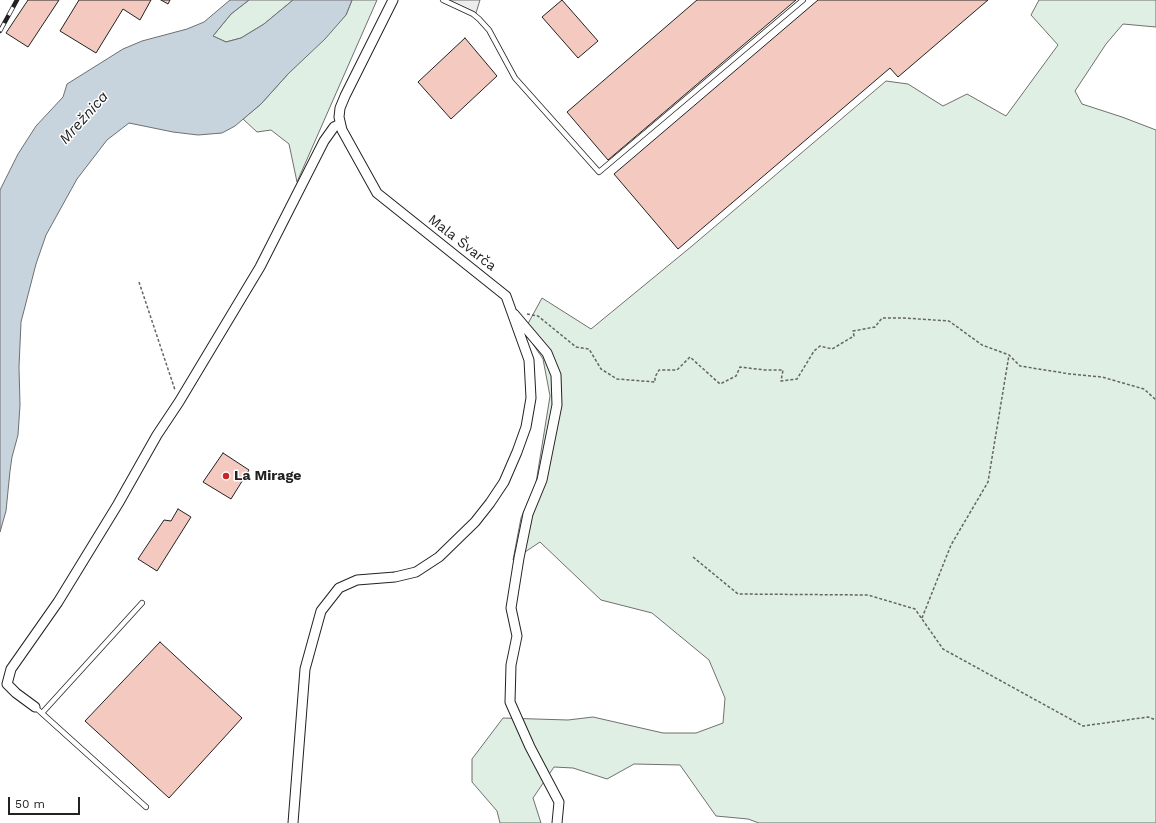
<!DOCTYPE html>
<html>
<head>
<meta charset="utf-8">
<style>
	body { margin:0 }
	#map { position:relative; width:1156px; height:823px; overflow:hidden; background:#fff; font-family:"Work Sans",sans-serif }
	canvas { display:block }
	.scale { position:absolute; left:8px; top:797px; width:72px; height:18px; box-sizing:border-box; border:2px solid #222; border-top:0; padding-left:5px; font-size:12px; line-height:14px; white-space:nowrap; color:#222; -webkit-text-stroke:3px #fff; paint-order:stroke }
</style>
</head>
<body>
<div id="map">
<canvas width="1156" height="823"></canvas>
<div class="scale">50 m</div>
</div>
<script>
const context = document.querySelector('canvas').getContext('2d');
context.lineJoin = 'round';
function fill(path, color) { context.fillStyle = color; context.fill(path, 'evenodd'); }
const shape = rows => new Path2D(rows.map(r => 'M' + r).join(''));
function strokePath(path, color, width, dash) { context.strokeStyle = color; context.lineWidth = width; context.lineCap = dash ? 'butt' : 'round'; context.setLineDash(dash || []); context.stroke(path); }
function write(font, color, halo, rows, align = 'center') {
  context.font = font + ' "Work Sans",sans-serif'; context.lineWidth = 3; context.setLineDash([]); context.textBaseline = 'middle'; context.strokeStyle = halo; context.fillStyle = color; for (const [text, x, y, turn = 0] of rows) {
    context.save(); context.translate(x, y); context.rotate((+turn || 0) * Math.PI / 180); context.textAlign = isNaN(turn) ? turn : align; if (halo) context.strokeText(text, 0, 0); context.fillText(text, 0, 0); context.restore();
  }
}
const green = shape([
	[249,0,293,0,264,24,241,38,226,42,213,36,231,14,249,0],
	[352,0,377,0,297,182,289,144,271,130,257,132,243,119,261,104,288,74,346,15,352,0],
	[1039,0,1156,0,1156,27,1123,24,1106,44,1075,91,1082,104,1122,117,1156,130,1156,823,759,823,748,819,716,816,680,765,634,764,607,779,573,768,554,767,533,798,541,823,500,823,497,811,472,782,472,759,503,718,568,720,593,717,663,733,696,733,723,723,725,698,709,660,652,613,601,600,540,542,513,560,521,518,536,483,550,396,543,359,524,331,542,298,591,329,692,246,886,81,908,84,943,106,967,94,1006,116,1058,45,1031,15,1039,0]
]);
const parking = shape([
	[449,0,480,0,476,13,449,0]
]);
const water = shape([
	[230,0,249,0,231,14,213,36,226,42,241,38,264,24,293,0,352,0,346,15,325,39,288,74,261,104,235,126,222,133,198,135,173,132,129,123,107,140,77,179,46,235,36,264,21,322,19,367,20,405,18,435,12,457,10,471,6,511,0,532,0,190,18,154,36,126,63,97,67,84,123,49,142,41,187,29,204,22,230,0]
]);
const building = shape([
	[28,0,59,0,28,47,6,33,28,0],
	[79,0,151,0,140,20,123,9,96,53,60,31,79,0],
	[161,0,170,0,168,4,161,0],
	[562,0,598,41,578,58,542,17,562,0],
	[697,0,796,0,608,160,567,112,697,0],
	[818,0,988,0,898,77,890,68,678,249,614,174,818,0],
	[465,38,497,76,451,119,418,82,465,38],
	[223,453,249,470,231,499,203,482,223,453],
	[178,509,191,517,157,571,138,559,164,520,171,521,178,509],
	[160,642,242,718,169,798,85,721,160,642]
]);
const path = shape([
	[139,282,175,390],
	[527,314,538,316,576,347,589,349,601,369,617,379,655,382,655,377,659,370,677,370,690,357,720,384,736,376,740,367,765,370,783,370,781,381,797,379,814,351,820,346,832,349,854,336,853,331,875,327,882,318,904,318,949,321,982,345,1009,355,1020,366,1070,374,1102,377,1144,389,1156,400],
	[693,557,738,594,868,595,915,609,943,649,1083,726,1148,717,1156,720],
	[922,618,951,545,988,482,1009,355]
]);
const lane = shape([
	[443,0,473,14,479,19,489,30,515,78,599,172,803,0],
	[35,707,146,807],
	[42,713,142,603]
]);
const street = shape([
	[514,314,547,353,556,375,557,405,542,480,528,514,519,558,511,608,517,636,511,665,510,702,530,747,559,802,557,823],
	[35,707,16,693,7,684,11,669,58,602,118,504,157,435,179,402,260,267,324,141,334,127,340,124],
	[293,823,305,669,321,611,339,588,357,580,395,577,416,572,439,557,475,522,490,503,504,482,517,452,526,427,531,398,529,360,506,296,377,193,342,130,339,117,340,108,345,96,393,0]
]);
const rail = shape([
	[0,31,17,0]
]);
const markers = [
	[226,476,4,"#c62828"]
];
const streetNames = [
	["Mala Švarča",462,243,38]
];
const poiNames = [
	["La Mirage",234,476]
];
const waterNames = [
	["Mrežnica",84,118,-48]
];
fill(green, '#e0efe3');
strokePath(green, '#6f6f6f', 1);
fill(parking, '#ededed');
strokePath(parking, '#6f6f6f', 1);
fill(water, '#c7d3dd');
strokePath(water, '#6f6f6f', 1);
fill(building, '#f3c9c0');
strokePath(building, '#222', 1);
strokePath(lane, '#222', 6);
strokePath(street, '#222', 11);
strokePath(path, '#646464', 1.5, [3, 2]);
strokePath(lane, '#fff', 4.5);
strokePath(street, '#fff', 9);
strokePath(rail, '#222', 4.5);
strokePath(rail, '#fff', 3, [9]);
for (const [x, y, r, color] of markers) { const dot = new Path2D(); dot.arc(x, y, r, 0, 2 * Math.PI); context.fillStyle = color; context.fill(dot); strokePath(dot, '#fff', 1.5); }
write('14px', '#222', '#fff', streetNames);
write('bold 14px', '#222', '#fff', poiNames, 'left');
write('italic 15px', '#222', '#fff', waterNames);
</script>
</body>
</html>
